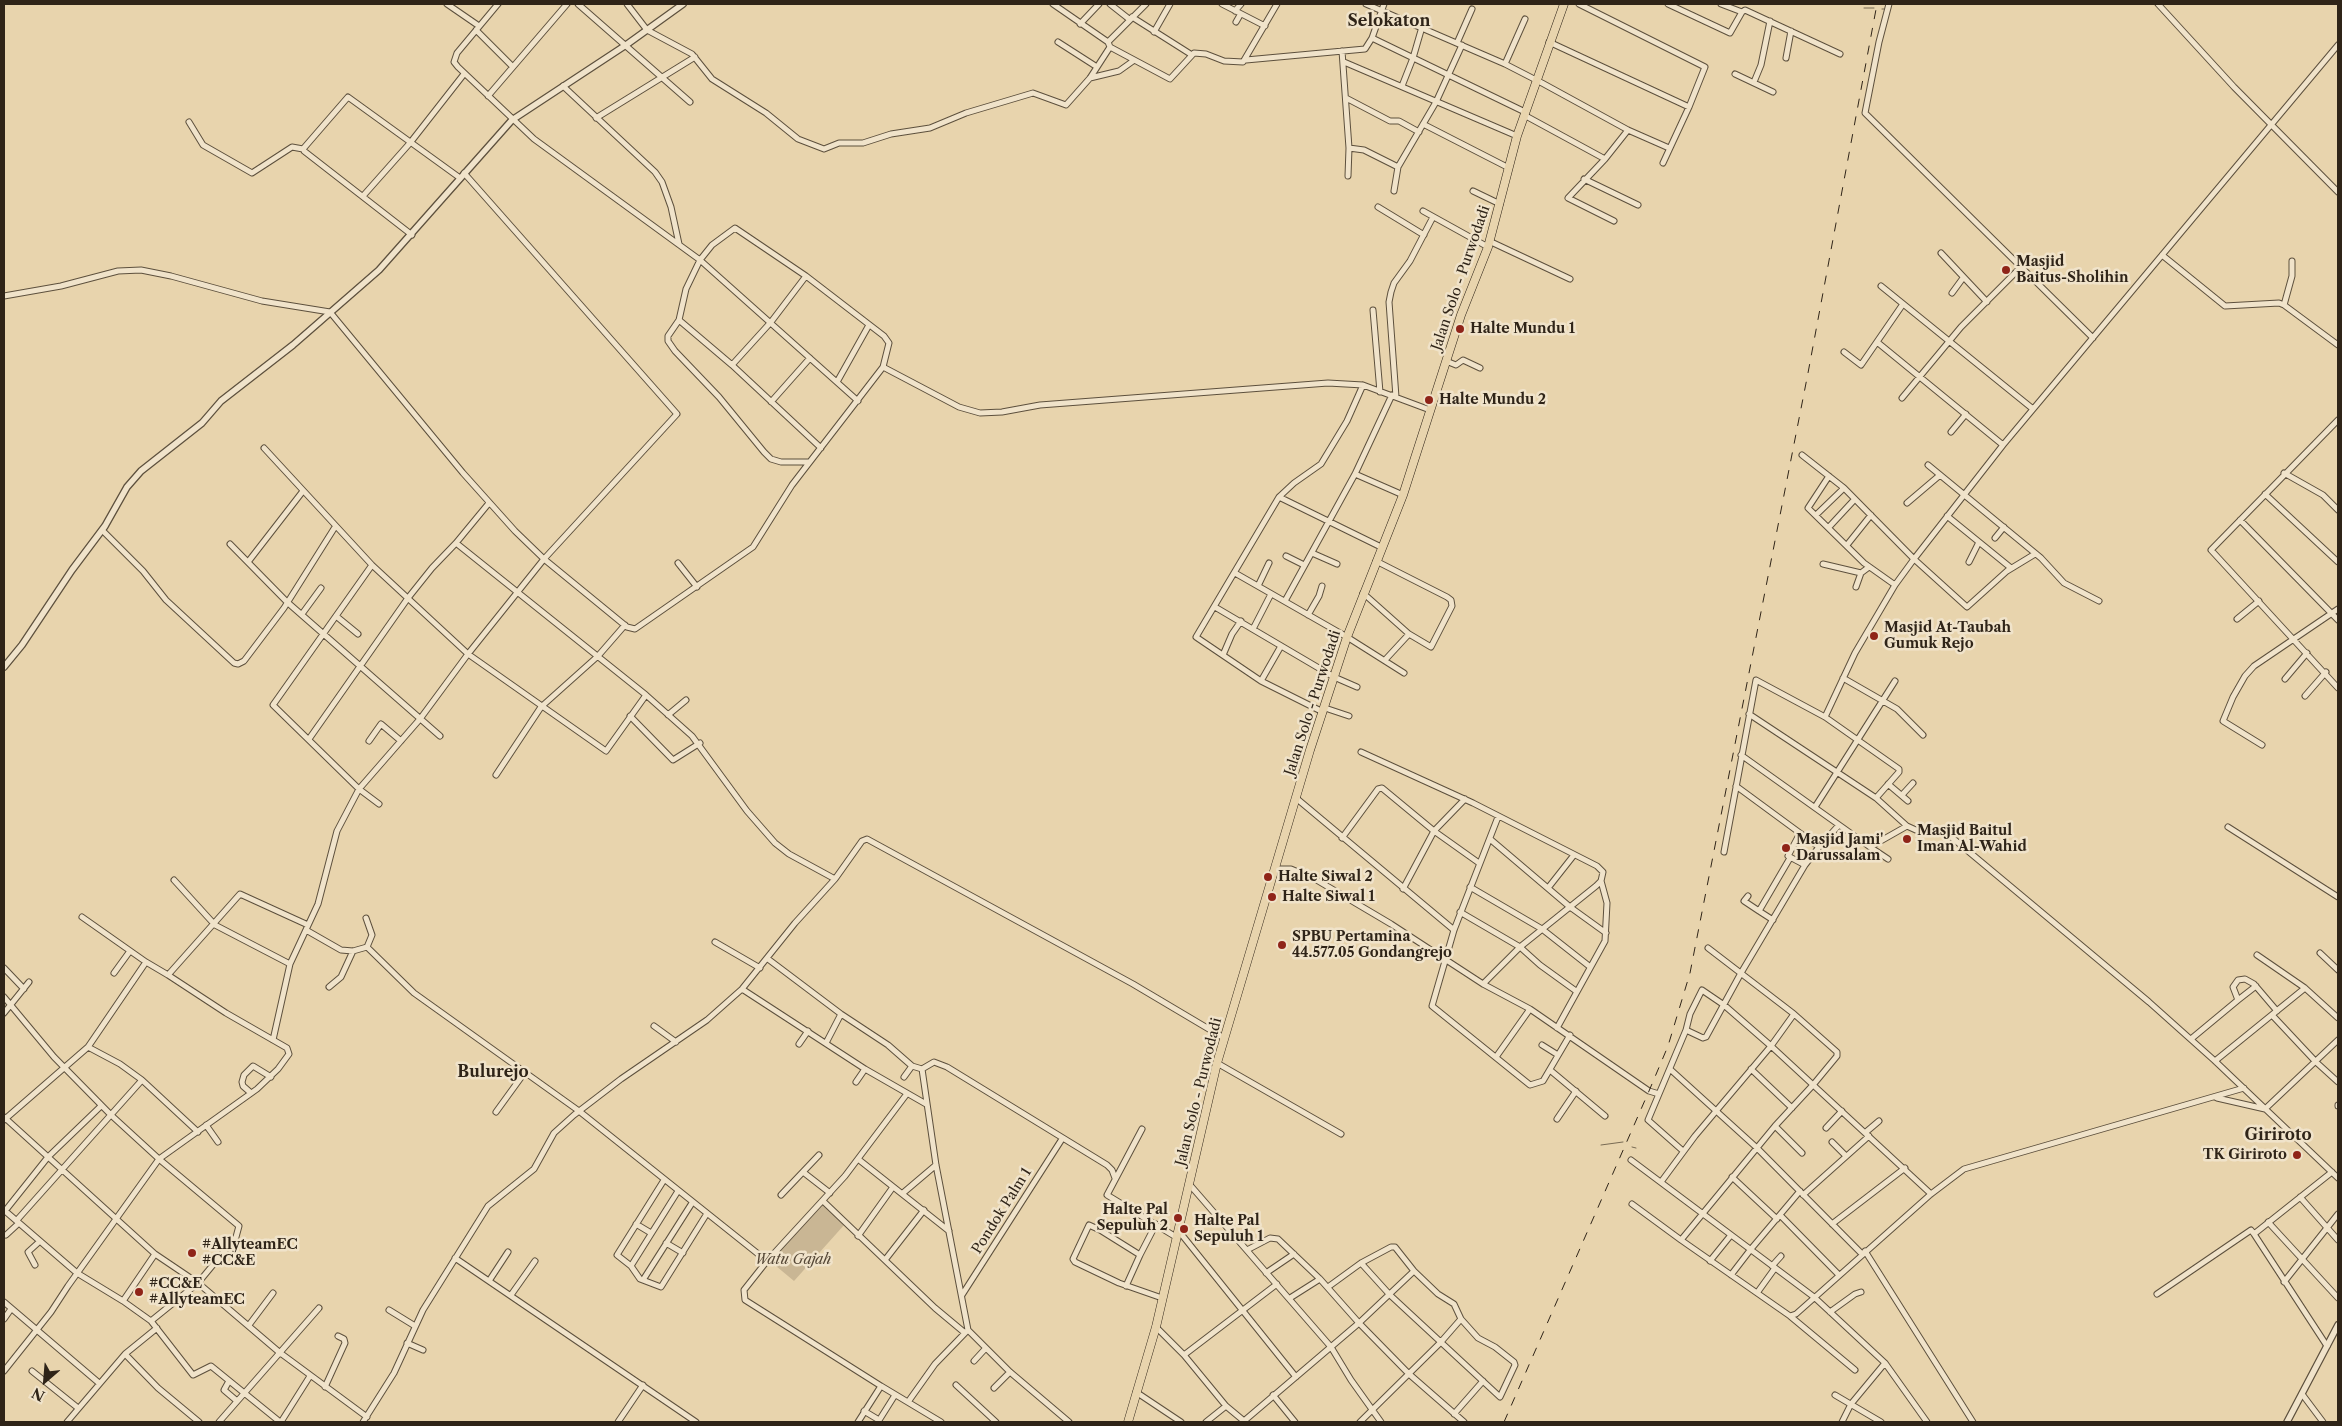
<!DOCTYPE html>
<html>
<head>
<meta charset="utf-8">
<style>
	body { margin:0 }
	#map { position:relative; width:2342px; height:1426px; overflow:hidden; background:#e8d4ad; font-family:"Libre Caslon Text",serif }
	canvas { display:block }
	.frame { position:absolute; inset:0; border:5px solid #2f2418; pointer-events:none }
	.north { position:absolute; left:20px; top:1356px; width:50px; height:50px; -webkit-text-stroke:4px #f0e3ca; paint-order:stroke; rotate:207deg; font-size:14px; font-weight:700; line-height:20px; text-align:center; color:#2f2418 }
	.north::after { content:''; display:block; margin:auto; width:18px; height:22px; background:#2f2418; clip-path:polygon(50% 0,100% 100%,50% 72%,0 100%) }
</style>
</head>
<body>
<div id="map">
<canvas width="2342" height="1426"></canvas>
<div class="frame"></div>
<div class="north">N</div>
</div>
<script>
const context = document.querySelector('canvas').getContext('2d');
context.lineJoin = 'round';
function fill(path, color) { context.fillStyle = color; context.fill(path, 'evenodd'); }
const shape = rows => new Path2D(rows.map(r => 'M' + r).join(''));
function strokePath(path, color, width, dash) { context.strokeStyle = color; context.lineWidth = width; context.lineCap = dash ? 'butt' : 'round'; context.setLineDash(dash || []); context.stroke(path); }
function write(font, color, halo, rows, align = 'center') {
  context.font = font + ' "Libre Caslon Text",serif'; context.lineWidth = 5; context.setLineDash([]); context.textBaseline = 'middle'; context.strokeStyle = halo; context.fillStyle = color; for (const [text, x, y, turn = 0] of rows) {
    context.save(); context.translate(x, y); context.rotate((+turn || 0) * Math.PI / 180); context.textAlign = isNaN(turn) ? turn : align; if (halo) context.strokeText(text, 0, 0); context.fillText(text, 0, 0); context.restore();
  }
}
const green = shape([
	[824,1204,845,1224,794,1281,770,1261]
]);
const stream = shape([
	[1864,8,1874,8],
	[1882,9,1884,9],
	[1601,1145,1623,1142],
	[1632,1147,1636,1148]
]);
const minor = shape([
	[447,4,479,26],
	[498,4,457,53,454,62,458,67,534,139,700,260,858,401],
	[578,4,690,102],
	[627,4,647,30,692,54,712,79,766,113,798,139,824,149,839,143,863,143,891,134,930,128,966,113,1033,93,1066,105,1090,78,1110,47,1108,42,1053,4],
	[1110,4,1129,19],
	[1222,4,1265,26],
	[1366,4,1505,64,1542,83,1628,130,1669,148],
	[1579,4,1705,67,1689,107,1663,163],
	[1668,4,1730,33,1742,12],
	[1721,4,1742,12,1745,10,1840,54],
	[1889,4,1879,42,1865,113,2093,338],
	[2158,4,2234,87,2338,192],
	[1235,11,1241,4],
	[1132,17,1192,55],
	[1236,22,1240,15],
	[1080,24,1099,4],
	[476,30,512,66],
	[1154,32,1170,4],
	[1372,38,1525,112],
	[1058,42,1097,67],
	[1108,42,1146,4],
	[1549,42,1689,107],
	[1457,43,1472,9],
	[1110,47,1170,79,1194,53,1206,54,1224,61,1243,62,1277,4],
	[1342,51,1349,148,1348,176],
	[1786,58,1791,31],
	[1246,60,1365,49,1372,38,1384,4],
	[1344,62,1517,136],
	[1505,64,1525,19],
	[1735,74,1773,92],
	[1090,78,1119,71,1133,61],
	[1754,82,1761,65,1770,21],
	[563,86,655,172,662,182,671,207,679,244],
	[1402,86,1413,58,1422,27],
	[488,96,567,4],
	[1346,98,1390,121,1399,121,1419,132],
	[1524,115,1605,159],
	[596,118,695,57],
	[189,122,203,145,252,173,292,147,303,149,304,151,412,235],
	[1423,124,1509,168],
	[1349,148,1364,150,1398,167],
	[303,149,348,97,460,178],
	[1584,179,1638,205],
	[1394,191,1398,167,1436,102,1462,45],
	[1473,191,1500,204],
	[363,196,410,143,464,74],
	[1378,207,1424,235],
	[1423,211,1488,247],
	[1614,221,1568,198,1605,159,1628,130],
	[1489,241,1570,279],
	[1941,253,1987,302],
	[2162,255,2225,306,2279,303,2284,305],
	[2292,261,2292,276,2284,305,2338,345],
	[1881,286,2033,409],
	[1952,293,1963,278],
	[4,296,61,286,118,271,141,270,171,276,262,301,330,312,463,473,515,531,544,559,627,627,635,629,753,547,792,485,883,367,889,343,884,336,806,276,735,228,712,245,700,260,686,289,679,320,668,336,668,341,675,351,719,397,764,452,771,459,781,462,809,462],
	[1373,310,1380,392],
	[679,320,732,365,821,448],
	[1877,342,2003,445],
	[1844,352,1861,365,1903,304],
	[1446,361,1456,365,1463,360,1480,368],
	[732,365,771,322,806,276],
	[883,367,959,407,980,413,1002,412,1040,405,1328,383,1363,385,1430,410],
	[837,382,869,325],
	[1396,397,1389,302,1391,292,1394,283,1410,261,1433,217],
	[1902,398,1961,327,2020,268],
	[771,402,810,358],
	[2338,420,2211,550,2338,688],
	[1951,432,1966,414],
	[264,448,372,565,468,654,606,751,646,695],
	[1802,455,1844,488,1914,559,1967,607,2007,571,2035,554],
	[1928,465,2041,558,2064,583,2099,601],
	[2284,473,2323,495,2338,510],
	[1355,474,1403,495],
	[1829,476,1808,508,1864,563,1895,585],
	[2265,494,2338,562],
	[1279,497,1381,547],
	[1907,503,1940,475],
	[1816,515,1844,488],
	[1947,516,2011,568],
	[2240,520,2338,620],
	[1829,527,1855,499],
	[102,530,143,571,166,600,234,663,238,664,244,661,284,608,335,527],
	[1995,538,2004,527],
	[230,544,287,602,440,736],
	[1847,545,1871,515],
	[1312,553,1337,564],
	[1286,556,1304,565],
	[248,562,303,491],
	[1969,562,1979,542],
	[678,563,697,587],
	[1823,564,1861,573,1869,567],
	[372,565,273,705,359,789,379,804],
	[1235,573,1347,637,1404,673],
	[1258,586,1269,563],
	[1856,587,1861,573],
	[1363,593,1409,634,1431,647,1452,606,1451,600,1447,597,1376,561],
	[1285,601,1355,474,1392,395],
	[1215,607,1334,677,1357,687],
	[302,614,321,588],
	[1308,615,1319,596,1322,586],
	[336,616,358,634],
	[2237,619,2259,601],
	[1253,629,1271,594],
	[1223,655,1232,634,1241,621],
	[1385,660,1409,634],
	[1843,678,1897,709,1923,735],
	[2285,679,2307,653],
	[1261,681,1281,646],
	[2305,696,2326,672],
	[1325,708,1349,716],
	[1323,712,1261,681,1196,637,1279,497,1294,483,1321,464,1347,421,1363,385],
	[1749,714,1876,798,1907,826],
	[668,715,686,700],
	[630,716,673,760,700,743],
	[1825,717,1855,653,1895,585,1914,559,2003,445,2338,45],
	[309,739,408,598,432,568,456,543],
	[369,741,381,724,401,741],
	[2262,745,2223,721,2233,697,2245,676,2254,666,2338,609],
	[1361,752,1473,803,1597,866,1603,872,1601,881,1596,886,1520,947,1483,984],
	[1741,755,1870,847,1907,826,1918,831,1941,832,1950,836,2149,1002,2215,1061,2338,1178],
	[496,775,541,707,598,656,625,625],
	[1888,784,1908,801],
	[1902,795,1913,783],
	[1296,798,1454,930],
	[1815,807,1895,681],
	[1498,817,1454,930,1432,1006,1530,1085,1543,1081,1570,1035],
	[2228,827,2338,897],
	[1800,833,1788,856,1805,865],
	[1342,838,1378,789,1382,788,1434,831,1479,863],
	[1490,839,1570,907,1606,933],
	[1819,847,1839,825],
	[1870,847,1888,859],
	[1724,852,1756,680,1825,717,1899,769,1899,772,1876,798],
	[1275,869,1291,869,1315,879,1391,924,1483,984,1530,1009,1649,1091,1659,1094],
	[835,879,862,841,867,839,1133,984,1224,1038],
	[174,880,215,925,290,964],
	[1470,887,1542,929,1589,966],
	[1548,888,1574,855],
	[1403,889,1434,831,1465,799],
	[1748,896,1744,901,1759,911],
	[1460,912,1520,947,1540,965,1576,991],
	[82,917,146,962,168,975,240,894,308,925],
	[366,918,372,935,367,947,414,993,579,1111,767,1261,845,1176,906,1095],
	[1773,920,1759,911,1790,858],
	[306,930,341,950,353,951,367,947],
	[715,942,760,968],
	[1708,948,1794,1014,1837,1052,1837,1056,1813,1085,1775,1126,1681,1240,1790,1316,1796,1314,1931,1194,1964,1169,2244,1088],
	[2320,953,2338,970],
	[2257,955,2305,988,2338,1018],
	[768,959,841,1014,888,1045,912,1066,922,1069],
	[4,968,24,989],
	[114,973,130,951],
	[329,987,341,977,353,951],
	[742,989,865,1069,926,1104],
	[4,997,54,1057,111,1115,159,1159,239,1226,236,1237,198,1283,151,1321],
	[2238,1000,2256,986],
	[4,1013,29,982],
	[2272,1015,2316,1062,2338,1082],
	[654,1026,676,1042],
	[1557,1028,1605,941,1607,903,1601,881],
	[1686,1030,1690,1014,1702,990,1724,1005,1771,1046,1931,1194],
	[2191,1039,2238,1000,2233,987,2238,980,2245,979,2254,984,2277,1011],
	[273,1040,290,964,318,904,337,831,359,789,420,719,468,654,544,559,677,414,464,173],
	[826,1043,841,1014],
	[799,1044,808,1031],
	[1542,1045,1558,1055],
	[88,1047,120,1064,142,1080,198,1132],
	[1496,1057,1530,1009],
	[2215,1061,2305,988],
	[1217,1063,1341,1134],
	[922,1069,934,1062,947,1067,1107,1165,1112,1170,1115,1178],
	[1751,1069,1792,1108],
	[1550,1070,1605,1116],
	[1671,1070,1757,1148,1862,1254],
	[904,1077,912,1066],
	[856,1082,865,1069],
	[251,1093,243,1086,242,1082,244,1075,253,1066,271,1077],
	[2217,1098,2265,1109,2338,1040],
	[2338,1106,2338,1105],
	[496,1112,525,1072],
	[4,1117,155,1254,198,1283,279,1352,367,1417],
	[1557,1119,1576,1091],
	[4,1120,88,1047,146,962],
	[206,1125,218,1142],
	[1775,1126,1802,1153],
	[1826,1128,1842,1111],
	[1142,1129,1107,1195,1176,1237],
	[1866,1132,1879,1121],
	[1832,1142,1846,1156],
	[1683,1151,1648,1120,1686,1030,1703,1038,1706,1037,1741,973,1805,865,1819,847,1736,786],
	[858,1159,949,1231],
	[1631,1160,1814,1297,1885,1363,1927,1422],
	[803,1172,830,1193],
	[1732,1177,1777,1219],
	[664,1180,617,1255,631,1266,640,1279,661,1287,706,1215],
	[1661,1182,1695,1136,1771,1046,1794,1014],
	[1190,1185,1331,1347,1351,1380,1381,1422],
	[903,1193,936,1165],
	[781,1195,819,1155],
	[1803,1195,1869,1136],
	[2300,1197,2338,1240],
	[823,1201,935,1308,965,1333,968,1330,936,1165,922,1069],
	[1632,1204,1681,1240],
	[4,1210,77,1273,123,1301,155,1254],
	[5,1211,48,1157,101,1106],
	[1780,1215,1839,1275],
	[17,1220,142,1080],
	[2268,1222,2338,1298],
	[636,1224,651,1233],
	[1156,1224,1140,1255,1100,1230,1089,1225,1073,1259,1075,1262,1119,1283,1162,1298],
	[1832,1224,1905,1168],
	[1178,1230,1296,1377],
	[6,1235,19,1223],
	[858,1236,893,1187],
	[666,1243,683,1253],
	[1247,1250,1270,1238,1278,1239,1320,1279,1359,1323,1409,1374,1464,1422],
	[1865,1251,1973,1422],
	[455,1258,696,1422],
	[885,1260,924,1210],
	[767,1261,744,1290,745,1300,881,1386],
	[1710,1261,1731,1235],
	[35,1265,28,1252,39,1242],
	[631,1266,678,1191],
	[1772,1266,1781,1256],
	[1266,1273,1294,1254],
	[1731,1275,1751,1249,1800,1191],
	[643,1280,692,1203],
	[489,1281,508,1252],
	[2284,1282,2338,1214],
	[1126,1286,1140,1255],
	[1328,1287,1361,1263,1391,1247,1395,1247,1414,1271,1438,1294,1454,1304,1461,1319,1478,1338,1495,1347,1514,1362,1515,1365,1500,1397,1390,1295,1361,1263],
	[1757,1293,1775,1268],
	[2157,1294,2251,1230,2254,1234],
	[511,1295,535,1261],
	[962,1295,1062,1139],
	[1290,1298,1320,1279],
	[123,1301,151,1321,193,1375,211,1366,280,1422],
	[4,1302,99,1383],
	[389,1310,415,1326],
	[1830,1312,1855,1294,1861,1292],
	[1790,1316,1855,1370],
	[4,1319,11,1309],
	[249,1325,273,1293],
	[1156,1327,1184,1355,1226,1406,1244,1421,1359,1323,1414,1271],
	[157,1328,125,1354,158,1388,199,1422],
	[968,1330,1010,1372,1069,1422],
	[407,1343,423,1350],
	[2327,1346,2254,1234,2332,1172],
	[1184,1355,1277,1284],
	[974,1361,985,1349],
	[4,1371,51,1312,68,1286,159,1159,257,1089,278,1069,289,1054,287,1048,226,1013,168,975],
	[32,1371,78,1408],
	[229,1381,224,1390,237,1401],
	[956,1385,996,1422],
	[325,1387,345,1343,344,1339,338,1336],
	[994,1388,1010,1372],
	[1136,1392,1181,1422],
	[2302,1394,2323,1422],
	[1273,1395,1295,1422],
	[1835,1395,1881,1422],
	[908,1402,935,1364,965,1333],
	[864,1411,879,1420],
	[1454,1414,1483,1381],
	[67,1422,125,1354],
	[219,1422,319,1308],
	[281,1422,310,1376],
	[363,1422,394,1373,423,1310,488,1206,534,1169,554,1133,574,1115,621,1079,707,1020,742,989,795,923,835,879,789,854,775,843,747,811,692,736,646,695,456,543,489,503],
	[618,1422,643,1385],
	[858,1422,881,1386,941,1422],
	[878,1422,895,1395],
	[1206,1422,1226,1406],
	[1360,1422,1440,1343,1461,1319],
	[1842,1422,1851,1404,1885,1363]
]);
const tertiary = shape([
	[4,667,22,645,72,570,105,526,127,487,141,471,202,423,221,401,293,345,379,270,512,120,626,45,683,4],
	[2287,1422,2338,1325]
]);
const primary = shape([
	[1128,1422,1156,1327,1217,1063,1310,750,1347,637,1403,495,1461,315,1488,247,1517,136,1564,4]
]);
const rail = shape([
	[1504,1422,1649,1091,1668,1046,1690,973,1808,373,1877,4]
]);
const markers = [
	[2006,270,5,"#8f2418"],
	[1460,329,5,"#8f2418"],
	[1429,400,5,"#8f2418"],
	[1874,636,5,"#8f2418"],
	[1907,839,5,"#8f2418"],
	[1786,848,5,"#8f2418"],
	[1268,877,5,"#8f2418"],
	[1272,897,5,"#8f2418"],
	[1282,945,5,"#8f2418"],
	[2297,1155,5,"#8f2418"],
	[1178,1218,5,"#8f2418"],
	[1184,1229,5,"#8f2418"],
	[192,1253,5,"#8f2418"],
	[139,1292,5,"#8f2418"]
];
const poiNames = [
	["Masjid",2016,262],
	["Baitus-Sholihin",2016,278],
	["Halte Mundu 1",1470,329],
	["Halte Mundu 2",1439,400],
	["Masjid At-Taubah",1884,628],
	["Gumuk Rejo",1884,644],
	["Masjid Baitul",1917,831],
	["Iman Al-Wahid",1917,847],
	["Masjid Jami'",1796,840],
	["Darussalam",1796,856],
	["Halte Siwal 2",1278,877],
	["Halte Siwal 1",1282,897],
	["SPBU Pertamina",1292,937],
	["44.577.05 Gondangrejo",1292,953],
	["TK Giriroto",2287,1155,"right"],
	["Halte Pal",1168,1210,"right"],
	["Sepuluh 2",1168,1226,"right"],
	["Halte Pal",1194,1221],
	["Sepuluh 1",1194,1237],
	["#AllyteamEC",202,1245],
	["#CC&E",202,1261],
	["#CC&E",149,1284],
	["#AllyteamEC",149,1300]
];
const streetNames = [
	["Jalan Solo - Purwodadi",1461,278,-71],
	["Jalan Solo - Purwodadi",1313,703,-72],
	["Jalan Solo - Purwodadi",1199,1092,-76],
	["Pondok Palm 1",1002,1211,-58]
];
const parkNames = [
	["Watu Gajah",793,1260]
];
const quarterNames = [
	["Selokaton",1389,21],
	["Bulurejo",493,1072],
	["Giriroto",2278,1135]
];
fill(green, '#c9b694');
strokePath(stream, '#786a53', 1);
strokePath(minor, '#5d503d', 7);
strokePath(tertiary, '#5d503d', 8);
strokePath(primary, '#2f2418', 9);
strokePath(minor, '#f0e3ca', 5);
strokePath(tertiary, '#f0e3ca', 5.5);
strokePath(primary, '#e8d4ad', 8);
strokePath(rail, '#2f2418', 1, [9, 9]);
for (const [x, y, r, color] of markers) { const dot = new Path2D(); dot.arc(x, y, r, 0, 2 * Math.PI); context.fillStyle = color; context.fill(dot); strokePath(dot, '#f0e3ca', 2); }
write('bold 14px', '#2f2418', '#f0e3ca', poiNames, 'left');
write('14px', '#2f2418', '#f0e3ca', streetNames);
write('italic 14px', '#564837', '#f0e3ca', parkNames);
write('bold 16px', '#2f2418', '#f0e3ca', quarterNames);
</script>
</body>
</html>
